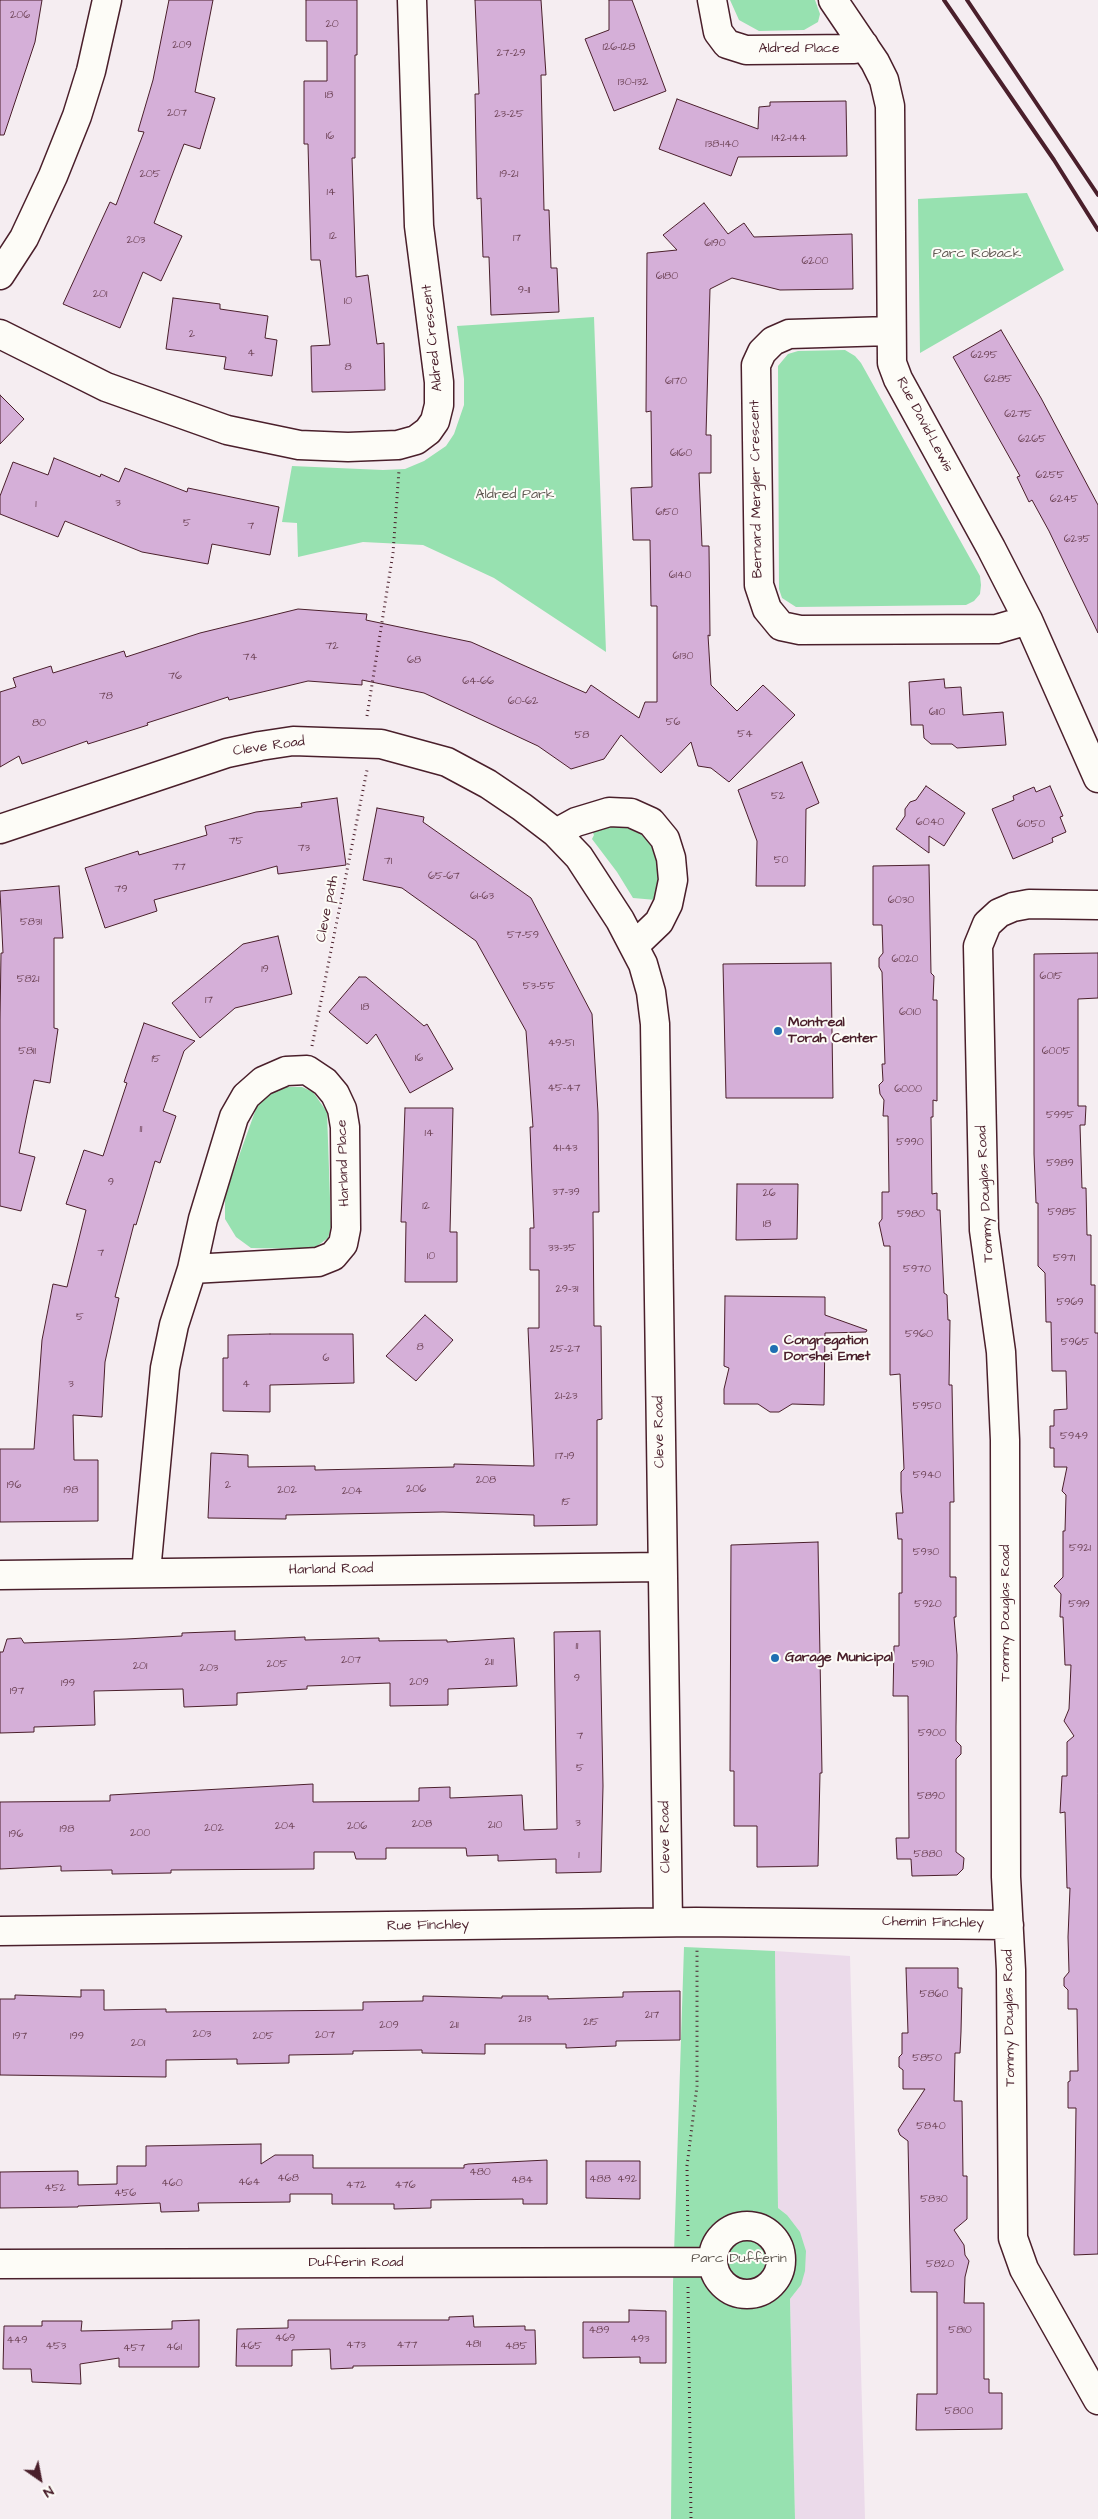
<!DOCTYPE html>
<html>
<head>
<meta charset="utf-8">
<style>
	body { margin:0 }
	#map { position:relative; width:1098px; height:2519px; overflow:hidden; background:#f5edf1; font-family:"Architects Daughter",sans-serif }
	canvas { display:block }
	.north { position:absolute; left:15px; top:2454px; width:50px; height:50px; -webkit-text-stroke:4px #fdfcf7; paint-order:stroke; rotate:147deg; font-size:14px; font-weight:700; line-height:20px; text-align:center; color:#4a1f2b }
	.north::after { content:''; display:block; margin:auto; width:18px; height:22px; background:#4a1f2b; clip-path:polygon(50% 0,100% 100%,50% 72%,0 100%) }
</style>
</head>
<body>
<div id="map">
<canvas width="1098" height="2519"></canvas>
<div class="north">N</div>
</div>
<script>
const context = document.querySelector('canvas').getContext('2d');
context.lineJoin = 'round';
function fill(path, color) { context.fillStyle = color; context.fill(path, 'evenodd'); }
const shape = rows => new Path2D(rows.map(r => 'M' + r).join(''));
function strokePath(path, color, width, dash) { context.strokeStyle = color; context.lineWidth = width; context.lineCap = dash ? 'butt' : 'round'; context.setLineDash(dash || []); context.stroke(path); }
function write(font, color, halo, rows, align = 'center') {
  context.font = font + ' "Architects Daughter",sans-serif'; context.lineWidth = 4; context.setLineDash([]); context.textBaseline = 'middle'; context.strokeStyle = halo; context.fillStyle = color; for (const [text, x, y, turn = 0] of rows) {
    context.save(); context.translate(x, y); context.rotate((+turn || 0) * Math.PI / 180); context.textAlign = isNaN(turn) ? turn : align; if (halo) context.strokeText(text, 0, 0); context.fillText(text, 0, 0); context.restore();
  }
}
const built = shape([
	[775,1951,850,1956,865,2519,795,2519,790,2299,801,2285,787,2215,778,2208]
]);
const green = shape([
	[730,0,815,0,820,14,818,22,804,30,759,31,739,20],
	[1027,193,1064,270,920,353,918,199],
	[594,317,606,652,494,578,423,545,363,542,298,557,297,523,282,522,292,466,383,470,405,469,424,461,446,446,454,434,464,405,464,379,457,326],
	[845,350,855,356,861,363,980,576,981,585,980,594,974,601,966,605,796,607,782,598,779,589,778,366,788,354,798,351],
	[620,825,641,834,649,842,656,853,659,865,656,900,633,898,617,872,592,839,594,835,592,831,601,827],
	[280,1087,302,1087,313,1092,327,1112,331,1227,328,1238,313,1249,251,1248,236,1237,225,1219,225,1195,257,1106,270,1092],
	[684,1947,775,1951,778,2208,787,2215,800,2232,806,2251,805,2271,801,2285,790,2299,795,2519,671,2519,673,2284]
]);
const building = shape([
	[0,0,42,0,35,42,4,135,0,135,0,0],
	[169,0,213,0,195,92,215,98,200,149,184,144,154,223,182,236,161,281,143,272,120,328,63,304,110,202,116,205,144,132,138,131,153,80,169,0],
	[306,0,357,0,357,55,355,55,355,158,352,158,356,277,368,275,377,344,384,343,385,390,312,392,311,346,330,345,320,260,311,260,308,144,304,144,304,81,327,81,327,41,306,41,306,0],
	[475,0,541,0,546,75,541,75,544,210,549,210,551,268,557,268,559,312,491,315,489,257,483,257,481,198,477,199,475,94,479,94,475,0],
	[609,0,632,0,666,91,614,111,585,39,609,30,609,0],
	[677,99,758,129,759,107,770,106,770,102,846,101,847,156,738,157,731,176,659,149,677,99],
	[704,203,728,234,744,223,754,237,852,234,853,289,780,290,732,278,710,289,706,435,711,435,711,473,699,473,702,546,709,546,710,636,708,635,711,685,737,711,763,685,795,715,729,782,711,768,698,766,691,742,661,773,621,735,604,759,571,769,538,746,424,693,362,680,362,685,308,681,229,700,228,697,147,723,148,725,88,744,87,741,22,764,19,756,0,767,0,692,16,687,13,678,51,666,53,673,124,651,126,657,200,633,298,609,367,614,366,620,471,642,586,693,591,685,639,718,645,702,657,702,657,606,651,606,650,540,633,540,631,488,652,487,651,411,646,412,647,253,677,250,663,235,704,203],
	[173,298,220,304,220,309,268,316,265,338,277,340,272,376,224,369,226,357,166,349,173,298],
	[1001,330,1041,398,1098,505,1098,633,1049,531,1032,500,1029,502,1017,477,1020,476,953,357,1001,330],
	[0,395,24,419,0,444,0,395],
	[54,458,100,477,101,474,119,482,125,468,187,492,188,488,279,507,270,555,212,544,208,564,142,552,65,521,58,537,0,514,0,496,13,462,48,475,54,458],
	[944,679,945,688,961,687,963,715,1003,712,1006,745,957,748,952,744,931,744,924,738,923,725,911,725,909,682,944,679],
	[802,762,819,803,806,809,805,886,756,886,757,841,738,790,802,762],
	[926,786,965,813,944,846,929,836,929,853,896,829,905,816,905,809,910,802,916,800,926,786],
	[1050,786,1063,816,1060,817,1066,832,1052,838,1053,842,1013,859,992,809,1014,800,1013,796,1034,787,1036,792,1050,786],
	[337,798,346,865,278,874,277,866,154,900,157,911,105,928,85,868,138,851,139,855,207,835,205,826,256,812,302,807,301,803,337,798],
	[377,808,424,817,423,822,531,898,592,1014,598,1113,599,1212,593,1212,594,1326,601,1326,602,1419,597,1420,597,1525,534,1526,534,1515,443,1512,286,1515,286,1519,208,1518,211,1453,248,1455,248,1467,315,1466,315,1470,454,1467,454,1464,534,1466,528,1328,539,1328,539,1270,530,1270,530,1228,534,1228,530,1127,533,1127,526,1031,476,941,402,888,363,880,377,808],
	[929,865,931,973,934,976,933,1000,937,1000,937,1101,933,1100,933,1117,931,1117,932,1194,937,1193,937,1210,940,1210,944,1293,947,1295,948,1320,950,1320,949,1385,952,1385,954,1502,950,1502,950,1577,956,1577,956,1617,954,1617,957,1655,956,1727,956,1741,961,1746,961,1754,956,1759,956,1852,964,1858,963,1869,957,1875,912,1876,911,1859,897,1859,896,1838,909,1838,908,1696,893,1696,894,1646,899,1646,899,1593,902,1593,902,1539,898,1539,896,1513,903,1513,901,1491,901,1472,904,1469,900,1374,890,1375,890,1246,884,1246,879,1223,882,1219,882,1192,889,1192,888,1116,883,1116,884,1100,880,1094,879,1085,883,1081,882,1064,885,1064,882,972,879,967,879,958,883,953,882,925,873,925,873,866,929,865],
	[59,886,63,938,54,938,54,1028,58,1029,50,1083,34,1080,19,1153,35,1157,21,1211,0,1206,0,1020,1,953,3,953,0,891,59,886],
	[278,936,292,994,235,1008,200,1038,172,1003,243,944,278,936],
	[1098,953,1098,998,1078,999,1078,1106,1086,1106,1085,1125,1080,1125,1082,1188,1086,1188,1087,1235,1091,1235,1091,1285,1095,1285,1095,1333,1098,1333,1098,2254,1074,2255,1076,2108,1068,2108,1068,2082,1070,2081,1070,2071,1078,2071,1077,2009,1068,2009,1068,1990,1064,1986,1064,1978,1069,1972,1068,1937,1070,1888,1067,1888,1065,1812,1060,1813,1062,1776,1067,1776,1067,1742,1074,1736,1064,1721,1069,1709,1071,1665,1065,1665,1063,1617,1060,1617,1061,1594,1054,1586,1063,1577,1063,1531,1065,1531,1066,1495,1062,1491,1067,1467,1054,1467,1054,1448,1050,1448,1050,1426,1054,1426,1054,1410,1067,1409,1066,1371,1052,1371,1051,1322,1046,1322,1045,1273,1038,1266,1038,1203,1036,1203,1034,1154,1034,954,1098,953],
	[831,963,833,1098,726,1098,723,964,831,963],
	[359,977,366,977,424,1026,427,1024,453,1069,410,1093,376,1034,367,1044,329,1012,359,977],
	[144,1023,195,1041,184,1051,163,1111,176,1116,160,1163,155,1161,136,1225,134,1224,115,1297,119,1298,105,1362,102,1417,73,1415,74,1460,98,1460,98,1521,0,1522,0,1449,34,1449,42,1340,53,1284,67,1287,86,1210,66,1204,84,1150,103,1156,127,1083,124,1082,144,1023],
	[405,1108,453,1108,450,1232,457,1232,457,1282,405,1282,406,1222,401,1222,405,1108],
	[737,1184,798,1184,797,1239,736,1240,737,1184],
	[725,1296,825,1297,825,1315,867,1330,866,1332,825,1333,824,1405,792,1404,779,1412,770,1412,758,1404,724,1404,724,1389,729,1368,724,1366,725,1296],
	[425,1315,453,1340,416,1381,386,1356,425,1315],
	[270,1334,353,1334,354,1383,270,1385,270,1412,223,1411,223,1358,228,1358,228,1335,270,1334],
	[818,1542,822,1773,820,1773,818,1866,757,1867,757,1826,734,1826,734,1771,730,1771,731,1545,818,1542],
	[235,1631,235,1640,305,1637,305,1640,379,1638,379,1641,447,1640,447,1642,514,1638,517,1686,448,1689,448,1705,390,1706,390,1683,307,1686,307,1689,237,1693,237,1705,184,1707,183,1689,94,1691,95,1725,34,1727,34,1732,0,1733,0,1652,3,1652,7,1639,21,1638,24,1643,126,1639,182,1636,182,1633,235,1631],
	[600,1631,603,1786,601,1872,556,1873,556,1859,498,1861,498,1855,467,1856,466,1848,386,1848,386,1859,356,1859,354,1852,314,1852,314,1869,171,1870,171,1873,112,1874,112,1870,61,1871,61,1866,0,1869,0,1802,110,1801,110,1795,313,1784,313,1802,419,1801,419,1788,450,1787,450,1798,522,1795,524,1830,557,1829,554,1632,600,1631],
	[906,1968,958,1968,958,1988,962,1988,961,2032,960,2053,955,2053,954,2101,962,2101,963,2176,967,2176,967,2219,954,2230,964,2245,965,2255,969,2261,965,2277,964,2303,984,2303,984,2379,989,2379,989,2393,1002,2393,1002,2429,916,2430,917,2394,937,2394,937,2292,911,2292,908,2141,900,2135,898,2130,925,2089,903,2089,903,2070,899,2067,899,2057,902,2054,902,2033,908,2033,906,1968],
	[81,1990,104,1990,104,2010,166,2009,166,2012,363,2010,363,2002,423,2001,423,1996,502,1998,502,1996,548,1996,548,1999,623,1997,623,1992,680,1991,680,2040,616,2041,616,2046,566,2048,566,2044,485,2044,485,2054,422,2053,422,2050,353,2051,353,2054,289,2055,289,2063,237,2064,237,2059,166,2060,166,2077,0,2075,0,1999,15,1999,15,1995,81,1997,81,1990],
	[261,2144,261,2164,275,2155,313,2155,313,2168,464,2168,464,2165,468,2164,547,2160,547,2204,523,2204,523,2199,431,2200,431,2208,394,2209,394,2204,332,2204,332,2194,290,2194,290,2202,198,2203,199,2211,161,2212,160,2203,78,2206,78,2207,0,2208,0,2172,78,2171,78,2185,117,2184,117,2166,146,2166,146,2146,261,2144],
	[586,2161,640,2161,640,2199,586,2198,586,2161],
	[629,2310,666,2311,666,2363,640,2363,640,2357,583,2358,583,2322,629,2322,629,2310],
	[473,2316,474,2327,525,2326,525,2330,535,2330,536,2364,353,2366,353,2368,331,2369,330,2349,292,2350,292,2366,236,2366,237,2329,288,2328,288,2320,449,2320,449,2317,473,2316],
	[199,2320,199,2367,119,2367,119,2358,80,2364,81,2384,32,2382,31,2369,3,2369,4,2326,42,2326,42,2321,82,2321,81,2331,172,2329,172,2321,199,2320]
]);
const path = shape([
	[367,716,393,553,399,470],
	[312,1046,367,770],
	[688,2236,687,2166,697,2086,697,1947],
	[688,2287,691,2519]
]);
const street = shape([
	[712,0,718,32,727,44,746,50,854,49,864,45],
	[833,0,875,62,884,80,890,106,892,363,898,379,991,548,1028,620,1098,778],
	[0,275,24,238,53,176,77,116,91,71,107,0],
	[890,331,789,334,773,341,762,352,756,365,759,585,767,609,781,626,800,630,997,629,1028,620],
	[0,334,106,387,227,430,299,445,348,447,398,445,416,440,428,431,435,421,439,405,439,382,419,226,412,0],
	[0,829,227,753,260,746,293,741,381,744,447,762,488,784,522,807,556,833,579,857,620,920,643,964,651,992,655,1024,668,1922],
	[556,833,576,822,609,812,631,813,651,822,665,839,671,858,673,880,668,904,659,922,635,945],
	[1098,905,1029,904,1013,907,999,913,987,924,978,946,984,1230,1001,1352,1005,1440,1006,1877,1011,1970,1013,2238,1024,2269,1098,2400],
	[146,1572,165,1368,174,1325,192,1269,203,1219,234,1117,246,1096,263,1081,286,1071,307,1070,325,1082,335,1094,342,1109,345,1127,346,1229,343,1244,333,1256,318,1262,192,1269],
	[0,1575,662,1567],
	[0,1931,696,1922,1009,1925],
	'713 2260a34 34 0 1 1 68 0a34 34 0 1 1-68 0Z',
	[0,2264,712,2262]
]);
const rail = shape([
	[944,0,1054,160,1098,230],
	[967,0,1098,195]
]);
const markers = [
	[778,1031,5,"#1f6fb2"],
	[774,1349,5,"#1f6fb2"],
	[775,1658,5,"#1f6fb2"]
];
const numberNames = [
	["206",20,16],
	["20",332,25],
	["209",182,46],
	["126-128",619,48],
	["27-29",511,54],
	["130-132",633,83],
	["18",329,96],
	["207",177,114],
	["23-25",509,115],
	["16",330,137],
	["142-144",789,139],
	["138-140",722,145],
	["205",150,175],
	["19-21",509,175],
	["14",331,193],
	["12",333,237],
	["17",517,239],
	["203",136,241],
	["6190",715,244],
	["6200",815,262],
	["6180",667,277],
	["9-11",524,291],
	["201",100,295],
	["10",348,302],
	["2",192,335],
	["4",251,354],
	["6295",984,356],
	["8",348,368],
	["6285",998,380],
	["6170",676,382],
	["6275",1018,415],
	["6265",1032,440],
	["6160",681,454],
	["6255",1050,476],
	["6245",1064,500],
	["3",118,504],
	["1",36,505],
	["6150",667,513],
	["5",187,524],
	["7",251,527],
	["6235",1077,540],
	["6140",680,576],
	["72",332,647],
	["6130",683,657],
	["74",250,658],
	["68",414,661],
	["76",175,677],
	["64-66",478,682],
	["78",106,697],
	["60-62",523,702],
	["6110",937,713],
	["56",673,723],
	["80",39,724],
	["54",745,735],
	["58",582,736],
	["52",778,797],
	["6040",930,823],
	["6050",1031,825],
	["75",236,842],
	["73",304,849],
	["50",781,861],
	["71",388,862],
	["77",179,868],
	["65-67",444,877],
	["79",121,890],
	["61-63",482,897],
	["6030",901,901],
	["5831",31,923],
	["57-59",523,936],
	["6020",905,960],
	["19",265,970],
	["6015",1051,977],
	["5821",28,980],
	["53-55",539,987],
	["17",209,1001],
	["18",365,1008],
	["6010",910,1013],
	["49-51",561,1044],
	["5811",27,1052],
	["6005",1056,1052],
	["16",419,1059],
	["15",156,1060],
	["45-47",564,1089],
	["6000",908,1090],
	["5995",1060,1116],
	["11",141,1130],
	["14",429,1134],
	["5990",910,1143],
	["41-43",565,1149],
	["5989",1060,1164],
	["9",111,1183],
	["37-39",566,1193],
	["26",769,1194],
	["12",426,1207],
	["5985",1062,1213],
	["5980",911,1215],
	["18",767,1225],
	["33-35",562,1249],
	["7",101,1254],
	["10",431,1257],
	["5971",1064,1259],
	["5970",917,1270],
	["29-31",567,1290],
	["5969",1070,1303],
	["5",80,1318],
	["5960",919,1335],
	["5965",1075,1343],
	["8",420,1348],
	["25-27",565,1350],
	["6",326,1359],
	["3",71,1385],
	["4",246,1385],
	["21-23",566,1397],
	["5950",927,1407],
	["5949",1074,1437],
	["17-19",565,1457],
	["5940",927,1476],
	["208",486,1481],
	["196",14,1486],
	["2",228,1486],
	["206",416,1490],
	["198",71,1491],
	["202",287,1491],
	["204",352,1492],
	["15",566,1503],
	["5921",1080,1549],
	["5930",926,1553],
	["5920",928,1605],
	["5919",1079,1605],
	["11",577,1647],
	["207",351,1661],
	["211",489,1663],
	["205",277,1665],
	["5910",923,1665],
	["201",140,1667],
	["203",209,1669],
	["9",577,1679],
	["209",419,1683],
	["199",68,1684],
	["197",17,1692],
	["5900",932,1734],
	["7",580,1737],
	["5",580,1769],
	["5890",931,1797],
	["3",578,1824],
	["208",422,1825],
	["210",495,1826],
	["204",285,1827],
	["206",357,1827],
	["202",214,1829],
	["198",67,1830],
	["200",140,1834],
	["196",16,1835],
	["5880",928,1855],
	["1",579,1856],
	["5860",934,1995],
	["217",652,2016],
	["213",525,2020],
	["215",591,2023],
	["209",389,2026],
	["211",454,2026],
	["203",202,2035],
	["207",325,2036],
	["197",20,2037],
	["199",77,2037],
	["205",263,2037],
	["201",138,2044],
	["5850",927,2059],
	["5840",931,2127],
	["480",480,2173],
	["468",288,2179],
	["488",600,2180],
	["492",627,2180],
	["484",522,2181],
	["464",249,2183],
	["460",172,2184],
	["472",356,2186],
	["476",405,2186],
	["452",55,2189],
	["456",125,2194],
	["5830",934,2200],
	["5820",940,2265],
	["489",599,2331],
	["5810",960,2331],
	["469",285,2339],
	["493",640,2340],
	["449",17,2341],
	["481",473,2345],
	["473",356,2346],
	["477",407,2346],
	["453",56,2347],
	["465",251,2347],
	["485",516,2347],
	["461",174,2348],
	["457",134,2349],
	["5800",959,2412]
];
const streetNames = [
	["Aldred Place",799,49],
	["Aldred Crescent",433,338,-96],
	["Rue David-Lewis",924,425,62],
	["Bernard Mergler Crescent",757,489,-91],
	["Cleve Road",269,747,-8],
	["Cleve path",328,909,-79],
	["Harland Place",344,1163,-92],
	["Tommy Douglas Road",986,1194,-93],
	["Cleve Road",660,1432,-91],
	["Harland Road",331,1570,-1],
	["Tommy Douglas Road",1006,1613,-90],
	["Cleve Road",666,1837,-91],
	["Chemin Finchley",933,1923,1],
	["Rue Finchley",428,1926,-1],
	["Tommy Douglas Road",1010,2018,-91],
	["Dufferin Road",356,2263]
];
const parkNames = [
	["Parc Roback",977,254],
	["Aldred Park",515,495],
	["Parc Dufferin",739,2259]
];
const poiNames = [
	["Montreal",788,1023],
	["Torah Center",788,1039],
	["Congregation",784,1341],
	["Dorshei Emet",784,1357],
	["Garage Municipal",785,1658]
];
fill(built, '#ebdaea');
fill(green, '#97e1b0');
fill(building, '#d5afd8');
strokePath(building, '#4a1f2b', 1);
strokePath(street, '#4a1f2b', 31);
strokePath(path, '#4a1f2b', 3, [1, 4]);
strokePath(street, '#fdfcf7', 28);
strokePath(rail, '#4a1f2b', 4);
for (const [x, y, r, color] of markers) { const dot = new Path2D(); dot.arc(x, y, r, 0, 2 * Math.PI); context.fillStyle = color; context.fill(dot); strokePath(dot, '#fdfcf7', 2); }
write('11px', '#6d4356', null, numberNames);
write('14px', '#4a1f2b', '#fdfcf7', streetNames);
write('14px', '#615953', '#fdfcf7', parkNames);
write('bold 14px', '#4a1f2b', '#fdfcf7', poiNames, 'left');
</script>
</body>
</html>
